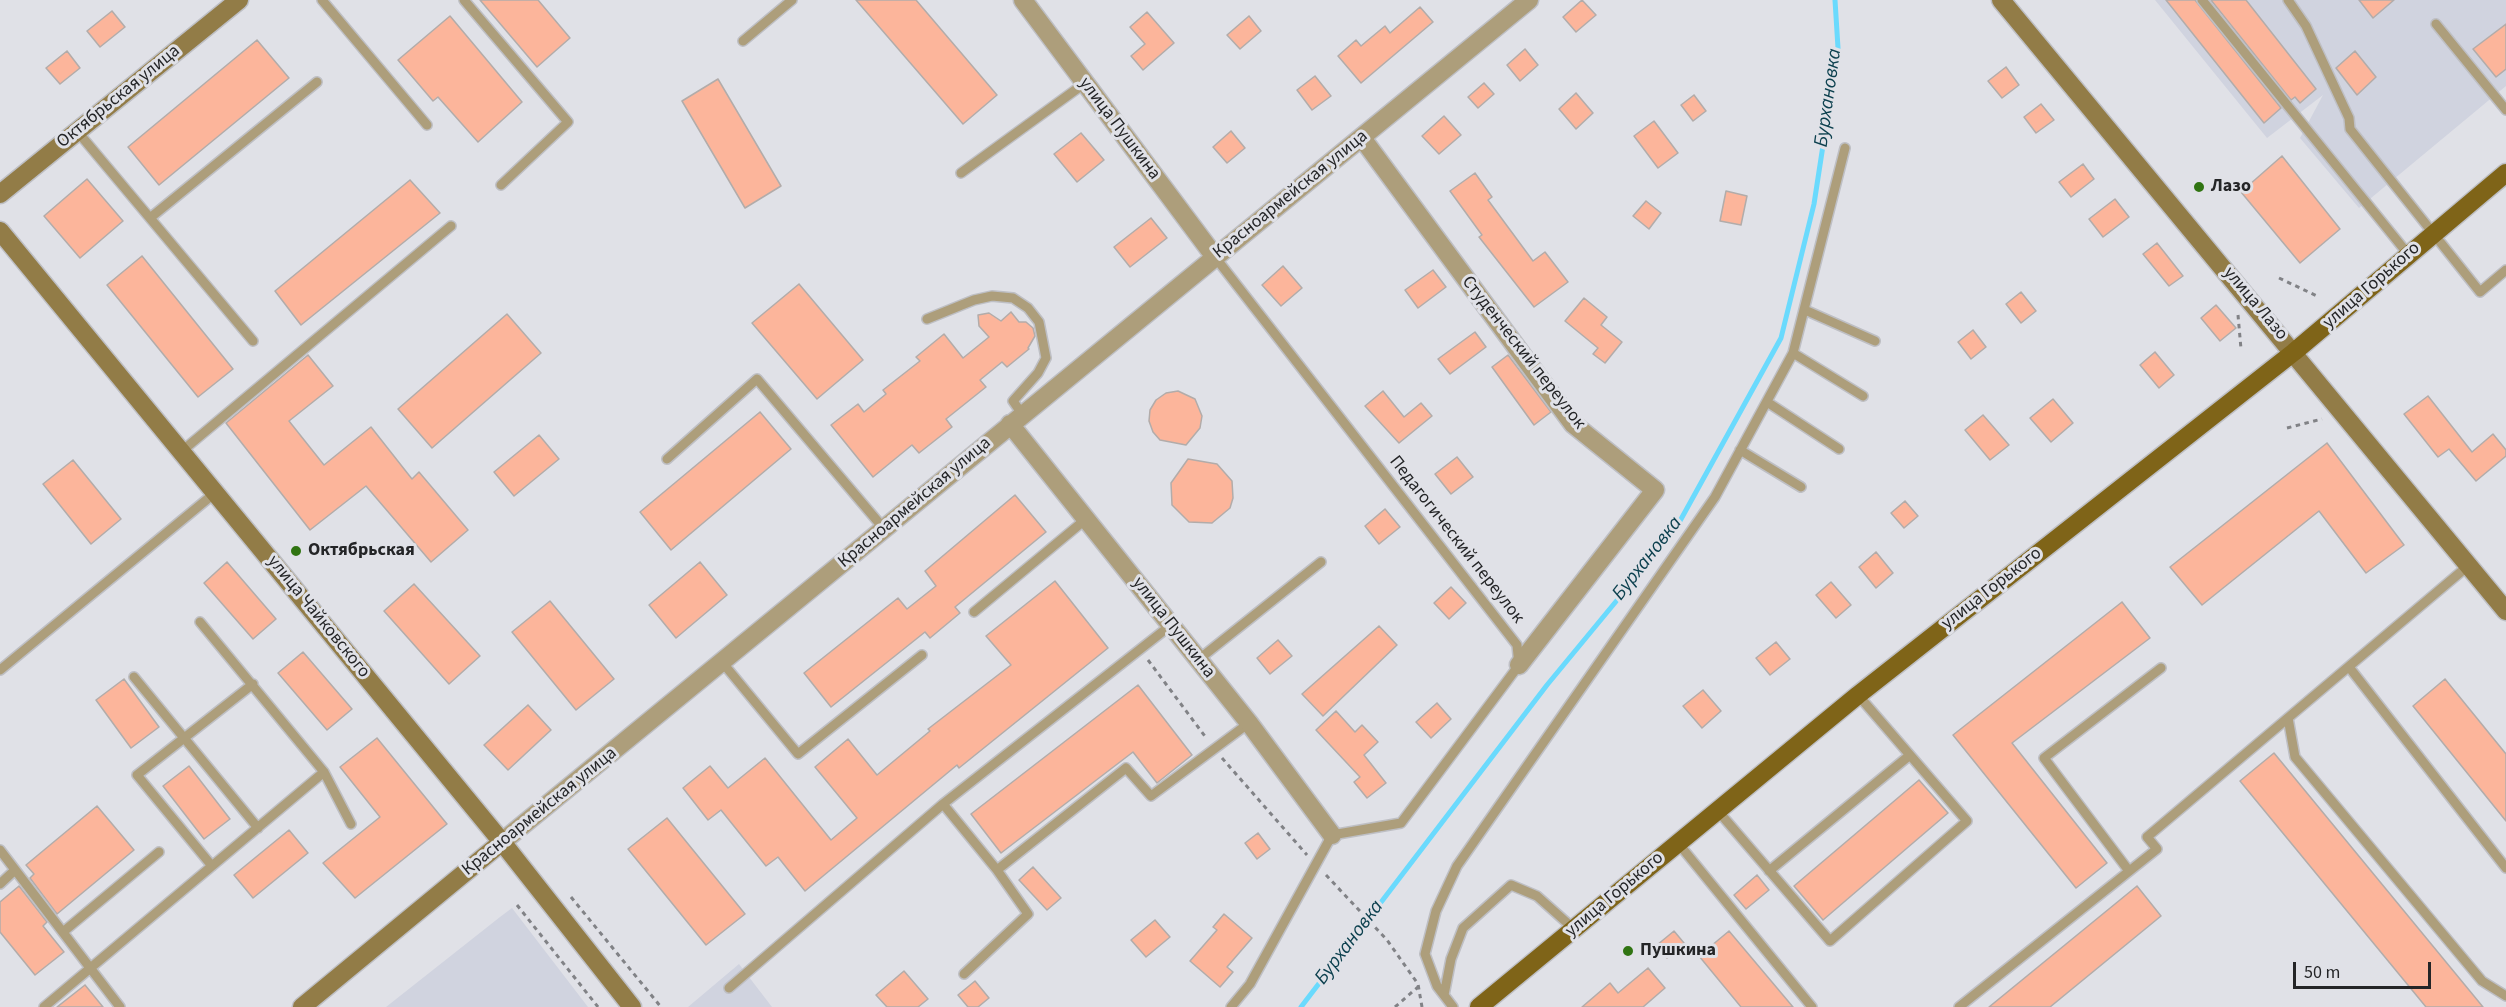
<!DOCTYPE html>
<html>
<head>
<meta charset="utf-8">
<style>
	body { margin:0 }
	#map { position:relative; width:2506px; height:1007px; overflow:hidden; background:#e0e1e7; font-family:"Source Sans 3",sans-serif }
	canvas { display:block }
	.scale { position:absolute; left:2293px; top:962px; width:138px; height:27px; box-sizing:border-box; border:3px solid #242527; border-top:0; padding-left:8px; font-size:18px; line-height:21px; white-space:nowrap; color:#242527; -webkit-text-stroke:4px #e0e1e7; paint-order:stroke }
</style>
</head>
<body>
<div id="map">
<canvas width="2506" height="1007"></canvas>
<div class="scale">50 m</div>
</div>
<script>
const context = document.querySelector('canvas').getContext('2d');
context.lineJoin = 'round';
function fill(path, color) { context.fillStyle = color; context.fill(path, 'evenodd'); }
const shape = rows => new Path2D(rows.map(r => 'M' + r).join(''));
function strokePath(path, color, width, dash) { context.strokeStyle = color; context.lineWidth = width; context.lineCap = dash ? 'butt' : 'round'; context.setLineDash(dash || []); context.stroke(path); }
function write(font, color, halo, rows, align = 'center') {
  context.font = font + ' "Source Sans 3",sans-serif'; context.lineWidth = 6; context.setLineDash([]); context.textBaseline = 'middle'; context.strokeStyle = halo; context.fillStyle = color; for (const [text, x, y, turn = 0] of rows) {
    context.save(); context.translate(x, y); context.rotate((+turn || 0) * Math.PI / 180); context.textAlign = isNaN(turn) ? turn : align; if (halo) context.strokeText(text, 0, 0); context.fillText(text, 0, 0); context.restore();
  }
}
const built = shape([
	[2155,0,2506,0,2506,86,2359,208,2300,138,2323,95,2267,138],
	[512,908,588,1007,386,1007,500,917],
	[739,964,772,1007,688,1007]
]);
const stream = shape([
	[1301,1007,1547,685,1675,530,1781,338,1814,204,1838,48,1835,0]
]);
const building = shape([
	[480,0,538,0,570,38,537,67,480,0],
	[856,0,916,0,997,95,963,124,856,0],
	[1582,0,1596,15,1576,32,1563,17,1582,0],
	[2166,0,2195,0,2281,108,2264,123,2166,0],
	[2211,0,2246,0,2316,89,2300,103,2295,97,2291,100,2211,0],
	[2359,0,2394,0,2373,18,2359,0],
	[1420,7,1433,22,1361,83,1338,56,1356,40,1361,46,1385,26,1390,33,1420,7],
	[112,11,125,27,100,47,87,31,112,11],
	[1147,12,1174,43,1143,70,1131,56,1145,44,1130,27,1147,12],
	[450,16,522,102,478,142,438,97,433,101,398,60,450,16],
	[1249,16,1261,31,1240,49,1227,35,1249,16],
	[2506,24,2506,69,2496,77,2473,49,2506,24],
	[257,40,289,78,159,185,128,147,257,40],
	[1525,49,1538,65,1520,81,1507,65,1525,49],
	[67,51,80,68,60,84,46,68,67,51],
	[2355,51,2376,77,2357,95,2336,68,2355,51],
	[2006,67,2019,85,2002,98,1988,81,2006,67],
	[1315,76,1331,96,1312,110,1297,90,1315,76],
	[718,79,781,186,745,208,682,101,718,79],
	[1484,83,1494,94,1478,108,1468,97,1484,83],
	[1576,93,1593,113,1576,129,1559,109,1576,93],
	[1694,95,1706,111,1693,121,1681,105,1694,95],
	[2041,104,2054,120,2036,133,2024,117,2041,104],
	[1444,116,1461,135,1439,154,1422,136,1444,116],
	[1654,121,1678,153,1658,168,1634,136,1654,121],
	[1231,131,1245,148,1227,163,1213,147,1231,131],
	[1081,133,1104,160,1077,182,1054,154,1081,133],
	[2282,156,2340,229,2300,263,2241,192,2282,156],
	[2083,164,2094,179,2071,197,2059,182,2083,164],
	[1475,173,1492,197,1488,200,1533,261,1545,252,1568,282,1534,307,1479,237,1482,235,1450,191,1475,173],
	[87,179,123,221,80,258,44,216,87,179],
	[410,180,440,213,301,325,275,291,410,180],
	[1726,191,1747,196,1741,225,1720,221,1726,191],
	[2115,199,2129,217,2103,237,2089,219,2115,199],
	[1646,201,1661,213,1649,229,1633,216,1646,201],
	[1151,218,1167,238,1130,267,1114,247,1151,218],
	[2157,243,2183,276,2169,286,2143,254,2157,243],
	[142,256,233,369,198,397,107,285,142,256],
	[1283,266,1302,288,1281,306,1262,285,1283,266],
	[1433,270,1446,287,1418,308,1405,290,1433,270],
	[799,284,863,360,817,399,752,323,799,284],
	[2021,292,2036,311,2021,323,2006,304,2021,292],
	[1584,298,1607,317,1601,325,1622,342,1605,363,1593,354,1598,348,1565,321,1584,298],
	[2216,305,2236,328,2220,341,2201,318,2216,305],
	[1011,312,1019,322,1026,322,1033,328,1035,336,1028,348,1029,349,1007,367,1002,362,980,380,986,387,946,419,952,427,919,453,912,445,873,477,831,425,858,404,864,412,886,394,883,390,920,361,916,357,944,334,963,358,989,337,979,326,978,315,989,313,1001,321,1011,312],
	[507,314,541,353,432,448,398,409,507,314],
	[1973,330,1986,347,1971,359,1958,342,1973,330],
	[1475,332,1486,347,1450,374,1438,359,1475,332],
	[2155,352,2174,375,2159,388,2140,365,2155,352],
	[308,355,333,386,289,421,324,465,371,427,412,479,419,472,468,530,431,562,366,486,310,530,226,423,308,355],
	[1508,355,1551,412,1534,425,1492,367,1508,355],
	[1178,391,1195,399,1202,416,1200,428,1186,445,1160,440,1153,432,1149,421,1150,410,1156,400,1166,393,1178,391],
	[1383,391,1404,417,1421,403,1432,416,1399,443,1365,406,1383,391],
	[2428,396,2472,452,2493,434,2506,450,2506,456,2476,481,2449,449,2438,457,2404,414,2428,396],
	[2053,399,2073,423,2051,442,2030,418,2053,399],
	[760,412,791,449,671,550,640,512,760,412],
	[1983,415,2009,445,1990,460,1965,430,1983,415],
	[539,435,559,459,514,496,494,472,539,435],
	[2327,443,2404,545,2366,573,2319,511,2202,605,2170,567,2327,443],
	[1457,457,1473,477,1451,494,1435,474,1457,457],
	[1188,459,1217,464,1232,481,1233,498,1230,508,1212,523,1189,522,1172,505,1171,483,1188,459],
	[73,460,121,519,91,544,43,484,73,460],
	[1015,495,1046,532,955,607,960,613,930,638,925,632,831,707,804,673,898,598,907,609,936,586,925,571,1015,495],
	[1905,501,1918,516,1904,528,1891,513,1905,501],
	[1385,509,1400,527,1379,544,1365,526,1385,509],
	[1876,552,1893,573,1876,588,1859,567,1876,552],
	[227,562,276,619,253,639,204,583,227,562],
	[700,562,727,595,676,638,649,605,700,562],
	[1055,581,1108,648,959,768,957,765,805,891,778,857,766,866,721,810,708,820,683,788,710,766,728,788,765,758,831,840,857,818,815,767,848,739,877,775,930,731,928,729,1011,665,986,636,1055,581],
	[1831,582,1851,605,1836,618,1816,595,1831,582],
	[414,584,480,656,449,684,384,611,414,584],
	[1451,587,1466,603,1449,619,1434,603,1451,587],
	[550,601,614,679,576,710,512,632,550,601],
	[2122,602,2150,638,2012,743,2107,863,2076,888,1953,735,2122,602],
	[1379,626,1397,645,1323,716,1302,694,1379,626],
	[1278,640,1292,656,1270,674,1257,658,1278,640],
	[1776,642,1790,659,1770,675,1756,658,1776,642],
	[303,652,352,709,327,730,278,673,303,652],
	[124,679,159,727,131,748,96,700,124,679],
	[2445,679,2506,754,2506,821,2413,706,2445,679],
	[1138,685,1192,755,1157,783,1133,752,1001,853,971,814,1138,685],
	[1703,690,1721,711,1702,728,1683,706,1703,690],
	[1437,703,1451,719,1431,738,1416,722,1437,703],
	[528,705,551,730,508,770,484,745,528,705],
	[1336,711,1355,732,1362,725,1378,742,1364,755,1386,783,1367,798,1354,782,1360,777,1316,730,1336,711],
	[377,738,447,824,355,898,323,863,380,817,340,767,377,738],
	[2274,753,2483,1007,2426,1007,2240,781,2274,753],
	[189,766,230,819,204,839,163,786,189,766],
	[1919,780,1948,813,1823,920,1794,886,1919,780],
	[97,806,134,850,57,914,30,878,34,874,26,865,97,806],
	[667,818,745,914,706,945,628,849,667,818],
	[289,830,308,853,253,898,234,875,289,830],
	[1258,833,1270,849,1257,859,1245,843,1258,833],
	[1033,867,1061,898,1047,910,1019,880,1033,867],
	[1757,875,1769,890,1746,909,1734,895,1757,875],
	[19,886,47,922,43,926,64,952,35,975,0,932,0,902,19,886],
	[2137,886,2161,916,2050,1007,1989,1007,2137,886],
	[1224,914,1252,938,1227,967,1233,972,1220,987,1190,961,1217,930,1213,927,1224,914],
	[1155,920,1170,937,1146,957,1131,940,1155,920],
	[1674,931,1684,943,1667,958,1657,945,1674,931],
	[1729,931,1793,1007,1741,1007,1699,956,1729,931],
	[1648,968,1665,988,1643,1007,1582,1007,1610,983,1618,993,1648,968],
	[904,971,928,999,918,1007,887,1007,876,995,904,971],
	[975,981,989,998,978,1007,968,1007,958,995,975,981],
	[85,985,103,1007,57,1007,85,985]
]);
const path = shape([
	[2279,278,2317,296],
	[2238,315,2241,349],
	[2287,428,2322,419],
	[1148,660,1207,739],
	[1222,758,1307,855],
	[1326,875,1387,940,1418,984,1422,1007],
	[571,897,661,1007],
	[517,905,598,1007],
	[1395,1007,1418,987]
]);
const lane = shape([
	[322,0,427,125],
	[464,0,568,122,501,185],
	[2202,0,2408,254],
	[2288,0,2306,26,2349,118,2350,129,2480,292,2506,270],
	[2436,24,2506,110],
	[743,41,792,0],
	[77,131,253,341],
	[961,173,1085,83],
	[150,218,317,82],
	[1215,257,1517,645,1519,665,1401,823,1332,835,1250,984,1231,1007],
	[1805,310,1875,341],
	[927,319,974,300,992,296,1013,298,1028,308,1039,322,1046,358,1038,373,1013,401,1022,414],
	[1793,353,1863,396],
	[1767,402,1839,449],
	[1740,450,1801,487],
	[182,451,451,226],
	[667,459,757,379,885,530],
	[974,612,1086,519],
	[200,622,324,772,351,824],
	[1198,660,1321,562],
	[722,662,798,754,922,655],
	[2349,667,2506,868],
	[0,670,216,492],
	[134,677,258,828],
	[2288,718,2295,757,2482,981,2506,996],
	[943,804,997,870,1126,768,1151,796,1249,723],
	[1718,811,1830,941,1967,821,1858,695],
	[1678,843,1812,1007],
	[0,850,120,1007],
	[212,866,137,775,253,684],
	[1769,871,1910,755],
	[2129,871,2044,758,2161,668],
	[0,884,15,870],
	[63,932,159,852],
	[964,974,1028,914,997,870],
	[729,988,943,804,1171,625],
	[1444,995,1451,959,1463,928,1511,885,1537,896,1574,929],
	[44,1007,324,772],
	[1453,1007,1437,986,1425,954,1436,911,1457,866,1715,497,1793,353,1845,148],
	[1959,1007,2157,849,2147,837,2469,565]
]);
const street = shape([
	[1023,0,1215,257],
	[1362,138,1573,424,1655,490,1519,665],
	[1010,424,1249,723,1332,835],
	[502,842,1529,0]
]);
const secondary = shape([
	[2001,0,2506,611],
	[0,194,239,0],
	[0,231,502,842,632,1007],
	[302,1007,502,842]
]);
const primary = shape([
	[1479,1007,1858,695,2294,352,2506,173]
]);
const markers = [
	[2199,187,6,"#307412"],
	[296,551,6,"#307412"],
	[1628,951,6,"#307412"]
];
const streetNames = [
	["Октябрьская улица",119,97,-39],
	["улица Пушкина",1119,129,53],
	["Красноармейская улица",1291,195,-39],
	["улица Горького",2372,286,-41],
	["улица Лазо",2255,304,50],
	["Студенческий переулок",1523,353,52],
	["Красноармейская улица",915,503,-40],
	["Педагогический переулок",1456,540,52],
	["улица Горького",1992,589,-38],
	["улица Чайковского",318,617,51],
	["улица Пушкина",1173,628,52],
	["Красноармейская улица",540,812,-39],
	["улица Горького",1615,895,-40]
];
const poiNames = [
	["Лазо",2211,187],
	["Октябрьская",308,551],
	["Пушкина",1640,951]
];
const waterNames = [
	["Бурхановка",1829,98,-82],
	["Бурхановка",1648,559,-52],
	["Бурхановка",1350,943,-53]
];
fill(built, '#d0d3df');
strokePath(stream, '#6adafd', 5);
fill(building, '#fcb59b');
strokePath(building, '#b2acaa', 1.5);
strokePath(lane, '#bebfc4', 12);
strokePath(street, '#bebfc4', 21);
strokePath(secondary, '#bebfc4', 21);
strokePath(primary, '#bebfc4', 21);
strokePath(path, '#818286', 3, [4.5, 4.5]);
strokePath(lane, '#ad9e7b', 9);
strokePath(street, '#ad9e7b', 18);
strokePath(secondary, '#927c47', 18);
strokePath(primary, '#7f6418', 18);
for (const [x, y, r, color] of markers) { const dot = new Path2D(); dot.arc(x, y, r, 0, 2 * Math.PI); context.fillStyle = color; context.fill(dot); strokePath(dot, '#e0e1e7', 2); }
write('18px', '#242527', '#e0e1e7', streetNames);
write('bold 18px', '#242527', '#e0e1e7', poiNames, 'left');
write('italic 20px', '#0d414f', '#e0e1e7', waterNames);
</script>
</body>
</html>
